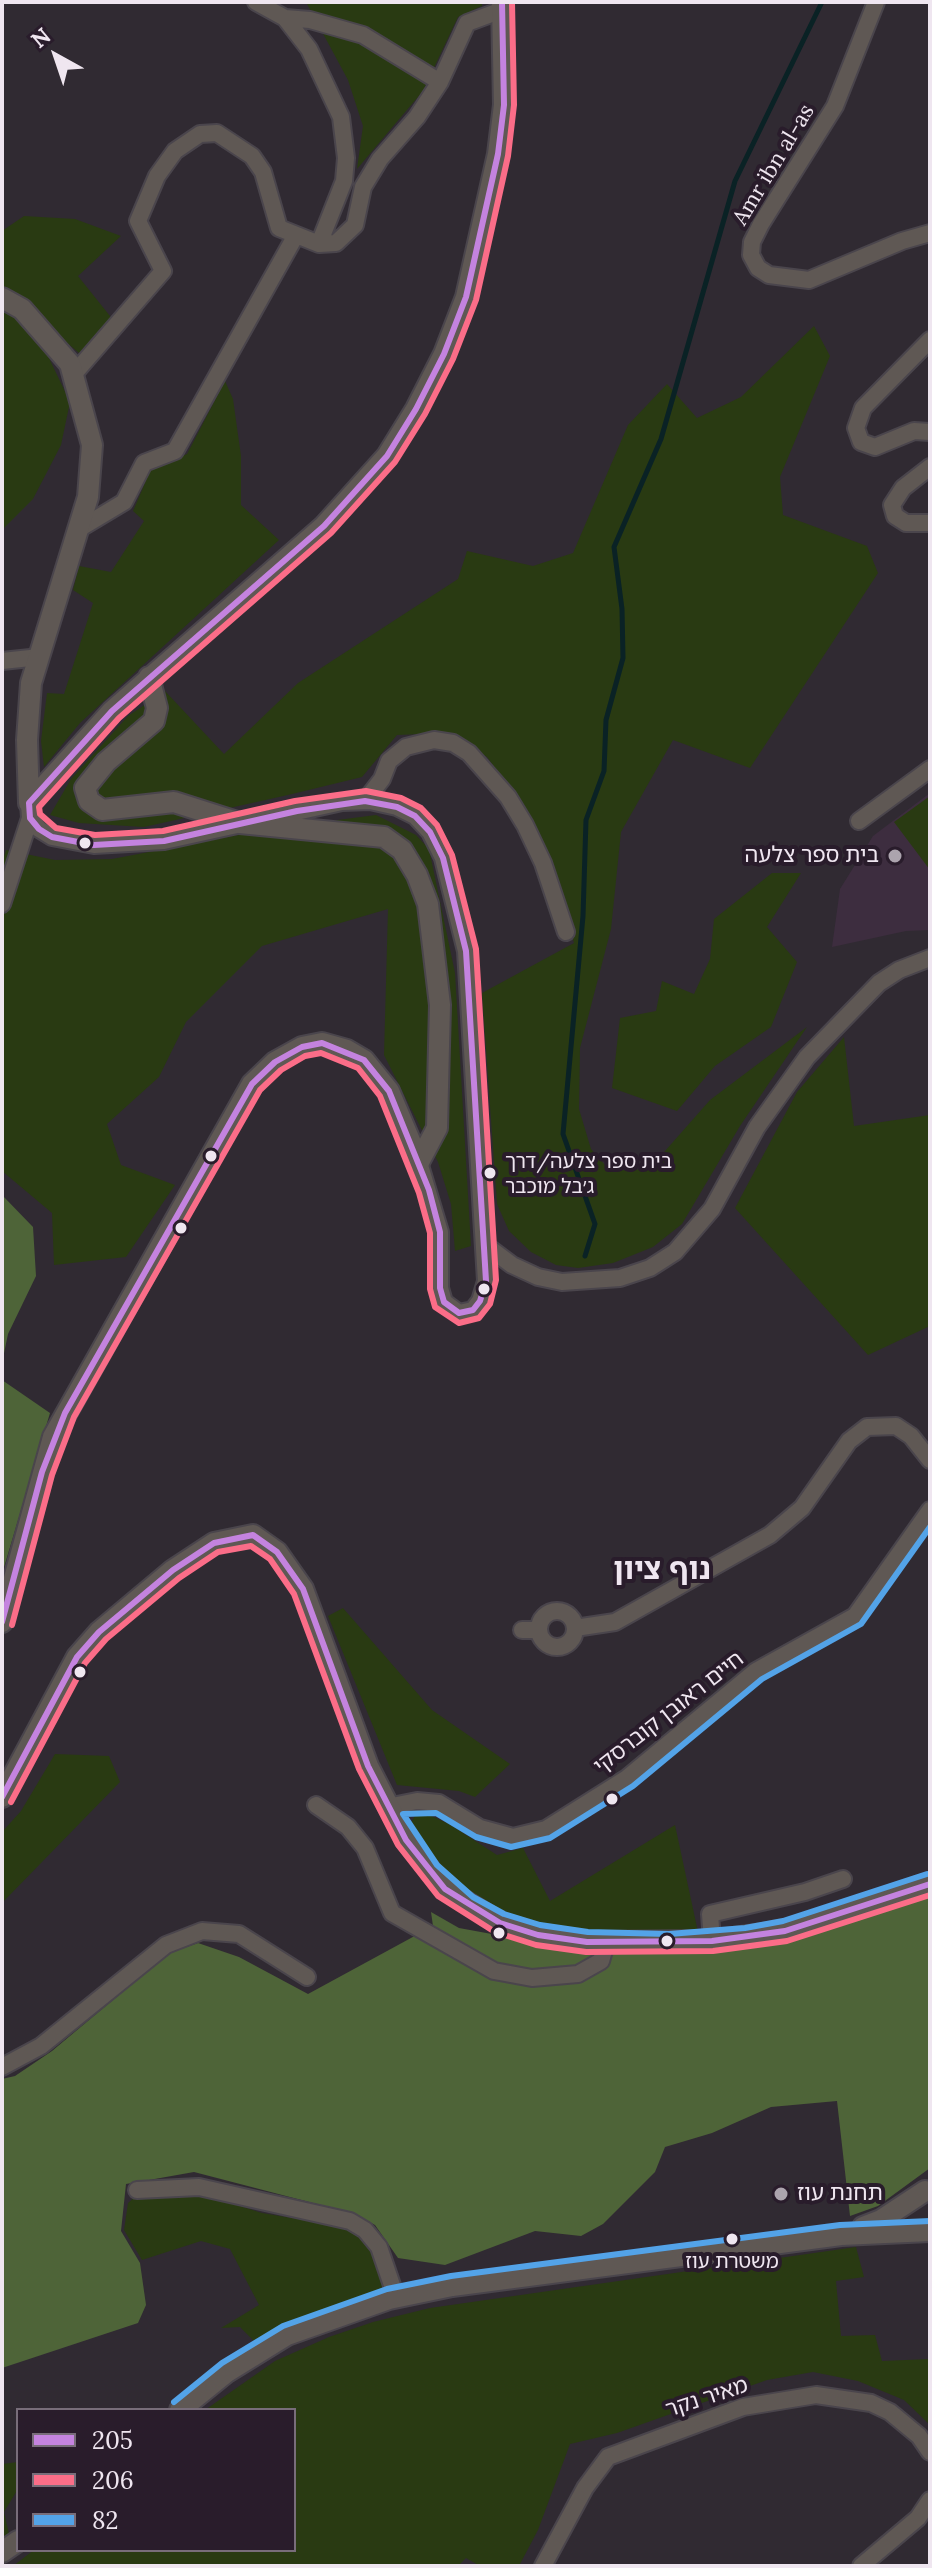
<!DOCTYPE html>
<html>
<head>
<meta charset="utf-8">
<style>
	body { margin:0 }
	#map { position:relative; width:932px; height:2568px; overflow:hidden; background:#302a32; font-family:Lora,serif }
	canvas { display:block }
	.frame { position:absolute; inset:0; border:4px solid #efe6f0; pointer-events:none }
	.legend { position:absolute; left:16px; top:2408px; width:280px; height:144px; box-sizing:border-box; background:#291c2b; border:2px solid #786d7a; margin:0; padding:10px 14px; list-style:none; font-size:24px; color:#efe6f0 }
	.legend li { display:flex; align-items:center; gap:16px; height:40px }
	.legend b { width:40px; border:2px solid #786d7a }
	.north { position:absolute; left:16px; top:16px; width:80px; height:80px; -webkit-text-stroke:6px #291c2b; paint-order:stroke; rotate:320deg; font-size:22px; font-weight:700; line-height:32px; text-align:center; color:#efe6f0 }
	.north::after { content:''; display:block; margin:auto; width:28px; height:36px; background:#efe6f0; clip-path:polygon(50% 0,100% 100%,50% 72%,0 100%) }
</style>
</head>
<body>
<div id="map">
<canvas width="932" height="2568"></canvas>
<div class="frame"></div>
<ul class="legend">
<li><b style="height:10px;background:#c483df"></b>205</li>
<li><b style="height:10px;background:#fb6d88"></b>206</li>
<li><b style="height:10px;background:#53a3e8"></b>82</li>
</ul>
<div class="north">N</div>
</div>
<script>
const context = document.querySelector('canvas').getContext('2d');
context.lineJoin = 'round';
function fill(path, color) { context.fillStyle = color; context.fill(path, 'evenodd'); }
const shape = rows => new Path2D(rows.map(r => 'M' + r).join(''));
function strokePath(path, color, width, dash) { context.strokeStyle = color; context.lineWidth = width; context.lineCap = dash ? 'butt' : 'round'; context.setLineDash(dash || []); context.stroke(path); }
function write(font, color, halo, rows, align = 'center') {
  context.font = font + ' Lora,"Noto Sans Hebrew",serif'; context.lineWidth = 8; context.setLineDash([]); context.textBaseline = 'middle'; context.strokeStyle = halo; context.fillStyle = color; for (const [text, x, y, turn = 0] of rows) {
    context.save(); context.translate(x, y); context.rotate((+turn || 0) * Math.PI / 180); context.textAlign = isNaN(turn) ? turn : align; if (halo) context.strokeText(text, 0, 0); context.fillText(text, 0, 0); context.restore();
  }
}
const built = shape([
	[930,793,930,930,906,931,832,947,840,889,873,836]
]);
const green = shape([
	[306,2,482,2,482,6,458,17,423,91,357,169,363,126,348,80],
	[24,216,75,219,121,236,78,276,114,321,79,353,2,287,2,231],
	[2,307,22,321,49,358,70,402,61,445,33,499,2,530],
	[814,326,830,356,780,477,783,515,867,546,878,573,750,768,673,740,621,832,611,929,580,1048,579,1109,591,1149,605,1165,627,1171,650,1168,710,1100,807,1027,740,1126,682,1224,653,1247,613,1263,578,1268,556,1265,531,1252,509,1231,497,1204,482,993,574,943,550,859,516,797,487,757,447,733,397,735,362,777,288,795,144,827,79,823,50,815,71,779,128,716,165,691,224,754,298,683,458,579,467,551,533,566,573,553,628,425,667,384,697,418,741,397],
	[225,381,233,399,241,456,241,505,279,540,80,723,44,767,41,741,47,693,64,694,93,603,73,590,79,566,111,572,144,521,133,511,151,469,187,454],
	[930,796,930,870,894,822],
	[376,815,416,835,429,849,455,973,471,1246,455,1251,451,1204,438,1162,384,1055,388,909,262,946,186,1022,159,1077,107,1124,121,1165,175,1185,126,1257,54,1265,52,1213,2,1171,2,863,6,850,55,860,112,859,276,828],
	[772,873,801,873,767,927,797,962,771,1027,715,1066,677,1111,612,1088,620,1018,656,1011,662,981,694,994,710,959,714,919],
	[844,1037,854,1126,930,1115,930,1326,868,1355,735,1208,797,1092],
	[343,1608,432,1710,510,1764,475,1797,459,1791,397,1785,328,1616],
	[55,1754,109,1756,120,1782,2,1903,2,1832,21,1811],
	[418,1810,449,1824,497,1855,523,1848,550,1901,675,1825,698,1932,583,1932,522,1922,438,1873,411,1823],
	[137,2195,205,2195,262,2213,345,2227,367,2239,383,2282,381,2291,345,2302,254,2341,240,2327,221,2328,259,2305,230,2249,201,2241,142,2260,124,2230,128,2203],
	[856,2247,864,2277,836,2281,841,2336,875,2335,882,2361,930,2359,930,2425,904,2400,858,2381,813,2372,767,2380,617,2433,570,2444,538,2530,519,2566,480,2566,466,2558,458,2566,13,2566,34,2550,294,2550,294,2410,205,2410,275,2361,329,2337,373,2322,430,2308],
	[18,2462,18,2489,4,2512,9,2534,2,2537,2,2464]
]);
const forest = shape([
	[2,1195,33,1227,36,1276,8,1334,2,1363],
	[2,1380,50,1413,2,1574],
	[930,1892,930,2168,878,2206,850,2216,837,2101,771,2107,712,2133,665,2147,655,2172,603,2224,581,2236,535,2231,445,2265,398,2258,375,2225,355,2214,194,2172,149,2180,126,2184,121,2231,140,2263,146,2305,138,2323,2,2368,2,2079,15,2076,52,2051,169,1953,198,1943,239,1957,308,1994,433,1926,431,1912,459,1928,579,1950,675,1949]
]);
const stream = shape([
	[585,1256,595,1224,563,1134,583,916,586,820,604,771,606,720,623,658,622,609,614,547,661,439,735,181,822,2]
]);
const minor = shape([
	[256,2,285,18,309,49,341,117,346,158,344,181,319,244],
	[876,2,835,106,761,224,752,242,751,255,758,268,769,275,809,280,902,241,930,233],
	[285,18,310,20,363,35,440,82],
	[930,340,863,408,856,428,861,442,875,447,914,431,930,432],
	[73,375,163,271,138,221,157,176,175,151,200,134,217,133,252,156,263,172,279,228,319,244,336,243,355,225,363,187,380,159,417,117,440,82,467,23,502,10],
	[930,467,903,488,892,505,895,516,906,523,930,523],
	[79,529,124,502,144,463,175,451,296,235],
	[2,661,40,657],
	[365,801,382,779,389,761,406,747,434,740,453,743,469,753,508,797,525,825,543,863,566,932],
	[29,803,30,818,39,829,52,837,94,845,164,841,342,802,370,801,397,807,415,816,430,832,443,858,466,951,486,1281,480,1301,473,1310,459,1313,444,1302,440,1288,440,1232,419,1162],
	[859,821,930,769],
	[2,904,30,818],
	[484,1244,512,1265,538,1277,562,1282,620,1278,650,1268,675,1252,712,1209,757,1127,807,1057,879,983,899,970,930,958],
	'539 1629a18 18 0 1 1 36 0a18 18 0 1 1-36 0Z',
	[575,1628,615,1622,770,1535,802,1508,849,1441,867,1427,896,1426,911,1436,930,1460],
	[522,1630,538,1630],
	[316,1805,348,1827,365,1848,392,1913,494,1971,532,1978,578,1974,601,1961,606,1943],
	[387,1807,417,1801,439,1803,480,1828,513,1837,546,1829,627,1778,756,1671,855,1616,930,1510],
	[712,1941,710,1914,805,1892,843,1879],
	[2,2067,41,2046,166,1945,202,1931,239,1934,307,1977],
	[137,2190,199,2187,350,2221,365,2230,379,2247,396,2297],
	[543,2566,585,2488,608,2457,743,2407,816,2395,871,2403,890,2412,919,2436,930,2452],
	[861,2566,918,2518,930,2500]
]);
const tertiary = shape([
	[2,298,22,309,70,364,92,445,88,497,31,683,27,740,29,803],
	[149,677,157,708,154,721,106,762,85,788,89,801,102,810,174,802,240,823,384,837,402,850,417,875,428,904,440,1005,437,1128,419,1162],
	[29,803,112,711,324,526,387,456,416,409,444,354,466,297,498,154,504,105,502,2],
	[2,1622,53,1437,252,1084,275,1062,302,1047,322,1043,347,1050,364,1060,389,1091,419,1162],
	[2,1797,77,1657,99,1632,173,1570,214,1543,253,1535,277,1552,303,1589,368,1766,406,1840,445,1889,500,1923,538,1935,587,1942,712,1941,785,1931,930,1884],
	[863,2227,881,2220,925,2191],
	[180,2410,227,2372,287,2335,389,2299,452,2286,841,2235,930,2231],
	[2,2552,18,2541]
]);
const bus1 = shape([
	[2,1622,42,1472,65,1413,252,1084,275,1062,302,1047,322,1043,364,1060,389,1091,429,1190,440,1232,440,1288,444,1302,459,1313,473,1310,480,1301,486,1281,466,951,443,858,430,832,415,816,397,807,365,801,297,811,164,841,94,845,52,837,39,829,30,818,29,803,112,711,324,526,387,456,416,409,444,354,466,297,498,154,504,105,502,2],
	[2,1797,77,1657,99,1632,173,1570,214,1543,253,1535,277,1552,303,1589,368,1766,406,1840,445,1889,500,1923,538,1935,587,1942,712,1941,785,1931,930,1884]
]);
const bus2 = shape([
	[12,1625,52,1475,74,1417,260,1090,281,1070,305,1056,321,1053,358,1068,380,1096,419,1193,430,1233,430,1289,435,1307,459,1323,479,1318,490,1304,496,1280,476,949,452,855,437,825,421,808,401,798,366,791,295,801,163,831,95,835,56,828,40,814,39,807,119,718,331,533,395,462,425,414,453,359,476,300,508,156,514,105,512,2],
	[11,1802,85,1663,106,1639,179,1578,218,1552,251,1546,270,1559,294,1594,359,1769,398,1845,438,1896,495,1932,536,1945,586,1952,713,1951,787,1941,930,1895]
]);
const bus3 = shape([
	[927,1874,783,1921,745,1928,669,1934,588,1932,540,1925,504,1914,473,1897,437,1865,403,1814,436,1813,476,1837,511,1847,550,1838,633,1786,762,1679,861,1624,930,1527],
	[174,2402,222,2363,283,2326,387,2289,451,2276,840,2225,930,2221]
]);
const markers = [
	[85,843,7,"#efe6f0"],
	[895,856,8,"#aca4ae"],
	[211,1156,7,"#efe6f0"],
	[490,1173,7,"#efe6f0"],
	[181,1228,7,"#efe6f0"],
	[484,1289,7,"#efe6f0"],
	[80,1672,7,"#efe6f0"],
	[612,1799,7,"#efe6f0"],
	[499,1933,7,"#efe6f0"],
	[667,1941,7,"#efe6f0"],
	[781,2194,8,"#aca4ae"],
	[732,2239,7,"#efe6f0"]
];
const busNames = [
	["בית ספר צלעה/דרך",505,1162],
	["ג׳בל מוכבר",505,1187],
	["משטרת עוז",732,2262,"center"]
];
const streetNames = [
	["Amr ibn al-as",774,165,-59],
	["חיים ראובן קוברסקי",669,1713,-38],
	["מאיר נקר",707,2398,-18]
];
const poiNames = [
	["בית ספר צלעה",879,856],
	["תחנת עוז",797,2194,"left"]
];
const districtNames = [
	["נוף ציון",662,1570]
];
fill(built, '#3d2d3f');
fill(green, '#293a12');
fill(forest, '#4e6438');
strokePath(stream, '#0a2225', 5);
strokePath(minor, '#4a454c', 20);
strokePath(tertiary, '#4a454c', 24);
strokePath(minor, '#5f5854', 16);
strokePath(tertiary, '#5f5854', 20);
strokePath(bus1, '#c483df', 6);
strokePath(bus2, '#fb6d88', 6);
strokePath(bus3, '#53a3e8', 6);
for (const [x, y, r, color] of markers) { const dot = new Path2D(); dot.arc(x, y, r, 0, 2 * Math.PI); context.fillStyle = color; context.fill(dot); strokePath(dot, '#291c2b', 3); }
write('20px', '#efe6f0', '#291c2b', busNames, 'left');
write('22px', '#efe6f0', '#291c2b', streetNames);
write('22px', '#efe6f0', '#291c2b', poiNames, 'right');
write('bold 30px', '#efe6f0', '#291c2b', districtNames);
</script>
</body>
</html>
